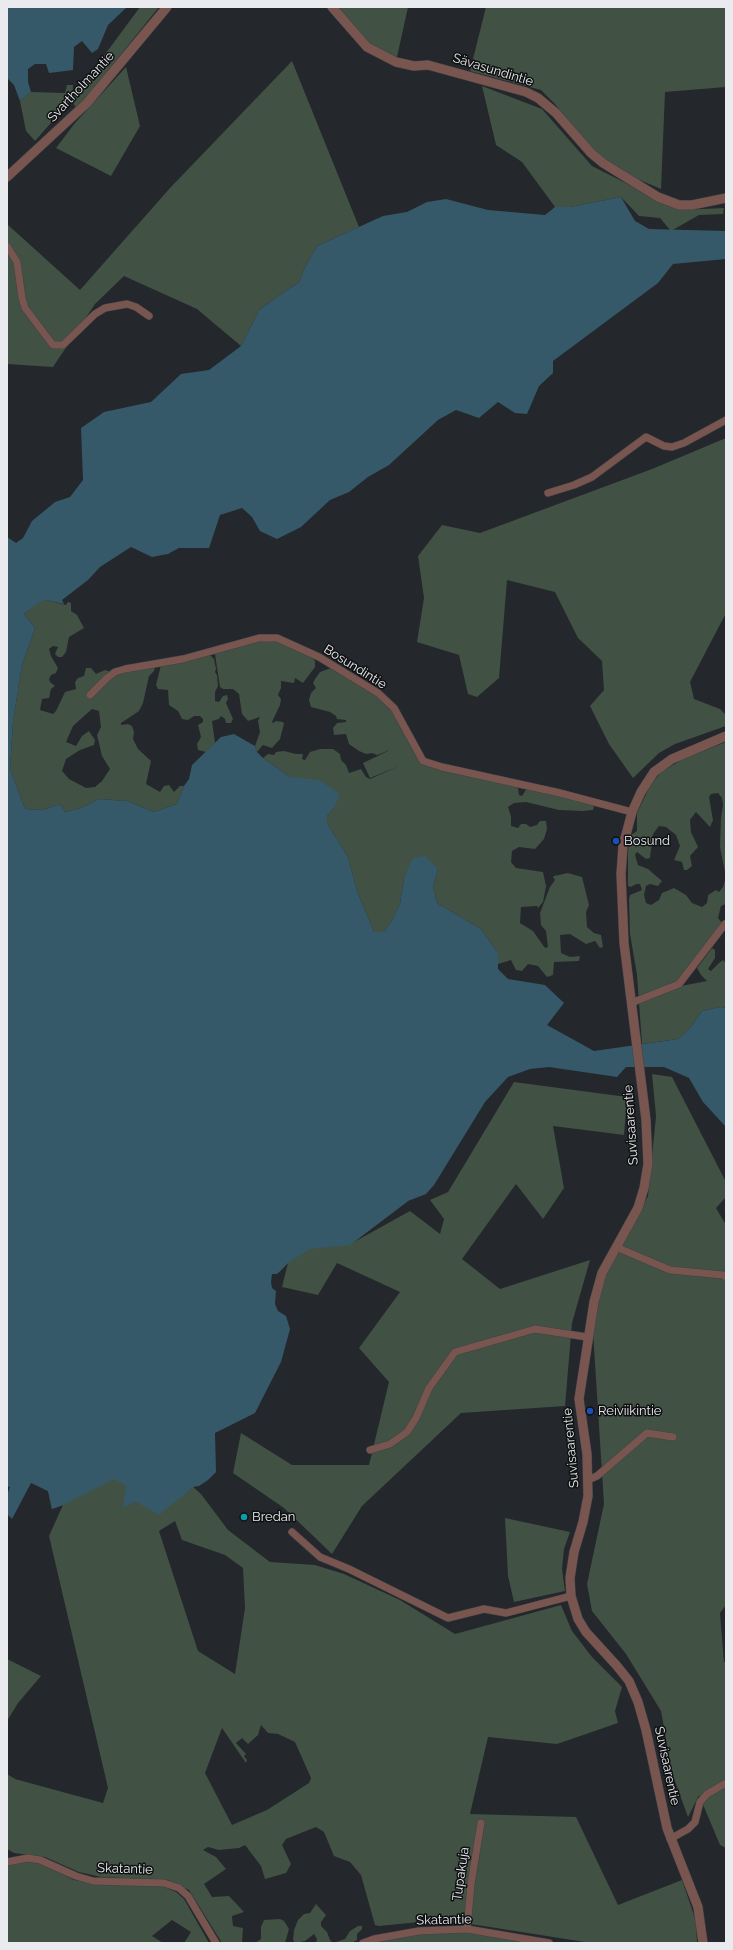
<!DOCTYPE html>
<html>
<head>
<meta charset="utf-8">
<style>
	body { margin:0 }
	#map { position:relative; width:733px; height:1950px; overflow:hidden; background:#24272c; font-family:Raleway,sans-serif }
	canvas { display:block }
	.frame { position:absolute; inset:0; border:8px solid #e9ebee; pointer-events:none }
</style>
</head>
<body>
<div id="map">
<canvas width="733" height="1950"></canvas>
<div class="frame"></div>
</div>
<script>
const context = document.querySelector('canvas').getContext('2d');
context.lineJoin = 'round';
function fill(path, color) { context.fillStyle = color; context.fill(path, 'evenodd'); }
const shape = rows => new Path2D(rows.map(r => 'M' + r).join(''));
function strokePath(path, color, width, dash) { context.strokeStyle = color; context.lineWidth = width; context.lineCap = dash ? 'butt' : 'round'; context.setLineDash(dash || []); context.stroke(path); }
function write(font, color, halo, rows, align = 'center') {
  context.font = font + ' Raleway,sans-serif'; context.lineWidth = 3; context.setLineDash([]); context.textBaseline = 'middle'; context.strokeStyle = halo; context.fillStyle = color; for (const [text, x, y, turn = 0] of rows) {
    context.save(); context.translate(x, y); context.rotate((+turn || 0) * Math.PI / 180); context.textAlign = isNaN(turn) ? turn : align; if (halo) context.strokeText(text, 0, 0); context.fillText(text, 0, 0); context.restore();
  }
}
const green = shape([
	[140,7,159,7,77,109,71,100,35,141,26,131,20,101,31,92,65,93,67,85,73,85,72,99],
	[338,7,408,7,397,57,382,53,370,45],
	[486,7,726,7,726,87,665,92,661,189,628,175,596,153,554,103,541,90,470,71],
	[292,61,359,227,317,246,306,265,299,282,260,309,241,346,197,309,124,276,95,304,53,367,7,364,7,224,80,290,170,188],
	[126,67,140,126,111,176,56,148,75,123],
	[482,86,542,109,592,166,679,210,724,208,723,214,699,215,671,231,660,218,639,216,621,197,570,207,555,207,522,162,496,145],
	[726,438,726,613,690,682,694,699,720,709,726,715,726,726,675,744,659,753,633,778,609,744,590,706,604,690,602,661,578,638,555,592,507,580,499,678,477,697,468,694,459,655,417,642,424,598,418,556,442,525,480,533,652,469],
	[47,600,66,605,68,602,71,603,71,611,77,615,84,628,69,637,66,652,62,657,58,657,55,654,58,647,53,646,49,649,51,656,58,668,56,673,51,675,49,679,50,682,55,686,51,689,49,698,42,699,40,710,53,714,56,711,65,692,76,689,75,682,78,678,84,676,86,668,91,668,96,674,105,670,111,672,109,679,134,668,155,666,154,671,149,676,143,703,139,711,121,723,121,725,128,724,132,726,134,732,133,739,138,749,151,761,146,784,160,792,164,786,169,785,174,792,180,786,184,786,177,804,154,812,127,801,99,799,81,808,65,812,60,804,43,810,25,809,10,769,13,722,22,665,35,628,24,614,38,602],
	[92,709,99,711,101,727,97,735,102,756,110,769,102,781,95,787,86,788,69,779,62,771,66,759,80,750,94,745,95,740,89,731,82,736,76,746,66,742,73,726],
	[274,638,311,656,315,661,315,667,303,683,295,678,294,683,281,681,281,688,278,695,281,699,280,705,272,722,273,723,276,721,283,722,284,724,280,739,272,748,263,745,257,752,255,746,260,732,258,721,260,717,248,721,242,714,239,694,233,689,223,689,220,687,215,654,227,648],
	[209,654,214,659,216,669,215,672,217,675,218,686,215,692,215,701,219,702,223,696,227,695,228,699,226,703,233,719,231,723,226,723,225,719,221,716,219,719,212,721,215,743,206,752,198,750,197,744,201,737,198,725,203,722,203,719,200,716,194,716,188,720,182,719,178,711,169,705,168,690,158,689,156,685,161,665],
	[331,668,373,691,392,707,426,765,436,769,515,785,518,788,519,795,522,796,527,788,592,805,594,807,593,810,583,811,559,810,526,802,514,803,508,807,511,816,511,826,518,828,521,824,526,824,530,827,537,825,540,821,546,821,547,829,544,839,535,849,519,847,512,851,511,862,516,868,543,872,546,886,543,902,538,908,537,906,521,907,520,923,533,931,545,948,548,947,546,931,541,925,540,913,550,887,555,880,553,877,554,876,568,873,582,877,589,905,586,912,587,927,594,933,601,935,603,947,600,948,595,941,586,944,570,934,560,935,561,953,570,957,580,956,579,961,554,962,553,975,547,977,538,966,528,964,522,971,516,970,511,960,498,964,498,953,481,929,437,903,433,886,438,869,404,878,400,904,392,920,384,932,374,932,357,891,348,857,327,823,327,816,334,808,263,758,268,754,274,755,276,752,284,751,296,754,303,754,302,759,305,760,310,752,320,749,333,749,340,754,341,760,346,765,349,773,361,769,366,777,370,779,399,766,370,778,363,763,390,750,377,755,372,753,366,754,359,751,349,744,346,734,334,735,333,728,337,723,346,722,346,720,337,719,336,716,330,712,311,707,309,700,311,693,316,688,313,683,315,679,320,672],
	[726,742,726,904,721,906,718,918,723,924,681,986,707,981,701,975,697,968,712,948,715,950,715,958,708,969,711,971,719,963,723,960,726,963,726,1008,720,1007,702,1011,690,1028,678,1039,642,1044,637,975,630,934,629,899,630,895,642,890,640,884,636,884,631,887,628,886,628,850,631,835,637,831,637,813,650,786,661,772,685,758],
	[718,793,722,798,723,805,721,817,720,847,726,877,723,887,719,892,716,890,708,895,707,903,702,907,692,903,686,895,674,888,662,893,659,900,651,905,646,903,644,895,646,886,650,884,658,886,662,881,648,869,638,865,635,855,637,852,646,859,650,858,653,834,659,826,666,827,676,835,680,846,674,860,682,862,684,870,687,870,692,866,690,856,698,847,691,832,690,820,696,812,710,827,713,820,709,797,711,794],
	[652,1074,672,1077,726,1182,726,1197,716,1208,726,1225,726,1605,720,1613,724,1662,726,1662,726,1848,720,1845,699,1795,688,1817,672,1773,661,1711,626,1654,592,1611,587,1584,604,1504,593,1332,603,1274,648,1196,656,1116],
	[514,1082,627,1097,624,1135,553,1126,564,1188,543,1219,516,1184,462,1259,500,1289,590,1260,572,1323,565,1406,461,1413,362,1506,332,1554,284,1508,233,1473,241,1433,292,1465,369,1465,389,1382,359,1348,400,1292,337,1263,318,1295,282,1287,288,1263,277,1274,268,1245,408,1201,354,1242,410,1211,440,1234,444,1219,430,1200,448,1192],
	[179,1474,201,1494,228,1530,270,1562,315,1565,344,1574,400,1600,455,1634,561,1605,572,1631,592,1657,622,1687,615,1711,618,1723,557,1744,488,1737,470,1814,576,1817,618,1905,682,1880,696,1921,697,1943,591,1943,458,1922,430,1921,379,1926,375,1925,361,1875,350,1862,334,1856,324,1832,316,1827,286,1839,282,1845,291,1864,286,1873,265,1879,261,1866,245,1845,239,1848,219,1850,208,1847,203,1850,216,1857,226,1869,204,1884,212,1897,229,1896,244,1912,232,1916,233,1926,243,1928,242,1943,222,1943,189,1890,177,1884,168,1880,101,1877,79,1872,45,1857,14,1853,7,1849,7,1774,15,1779,103,1803,108,1788,49,1536,63,1505,52,1509,48,1491,44,1489,51,1478],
	[175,1521,182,1540,225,1555,243,1568,245,1608,235,1674,198,1651,159,1531],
	[261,1725,268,1733,278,1734,295,1742,311,1778,309,1783,267,1810,232,1825,205,1773,222,1728,246,1763,247,1760,244,1756,246,1754,236,1743,242,1738,248,1744,258,1735],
	[505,1518,570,1532,564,1549,562,1569,565,1591,514,1602,508,1576],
	[7,1659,41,1676,18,1703,7,1721],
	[27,1861,45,1865,74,1880,94,1883,165,1887,176,1892,184,1899,209,1943,184,1943,191,1932,172,1920,152,1936,163,1943,7,1943,7,1865],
	[316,1904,326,1915,321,1922,321,1926,327,1932,330,1940,333,1943,345,1939,350,1931,358,1926,362,1926,362,1929,357,1934,357,1940,351,1943,316,1943,317,1939,314,1934,305,1941,295,1943,293,1940,294,1930,298,1920,304,1914,310,1913],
	[280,1919,284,1921,289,1929,285,1943,255,1943,261,1939,261,1927,264,1920],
	[466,1932,530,1943,371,1943,423,1933]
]);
const water = shape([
	[7,7,127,7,108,25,98,49,92,53,82,41,74,47,73,70,49,73,46,64,35,64,28,69,28,82,31,92,20,101,14,85,7,78],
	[621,197,635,221,649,229,726,231,726,259,673,264,658,283,553,361,553,373,539,386,527,414,515,413,498,402,479,418,456,410,438,420,389,465,368,477,349,492,330,500,301,527,277,539,260,531,252,517,242,508,220,515,209,548,179,548,168,554,152,557,131,547,100,567,88,580,62,600,64,604,47,600,38,603,24,614,35,628,22,665,13,722,10,769,25,809,43,810,60,804,65,812,81,808,99,799,127,801,154,812,177,804,184,786,189,779,192,765,221,737,234,734,255,746,257,752,263,758,290,777,319,780,340,794,334,808,327,816,327,823,348,857,357,891,374,932,384,932,392,920,400,904,404,878,413,858,425,856,438,869,433,886,437,903,481,929,498,953,498,969,508,979,545,985,564,1003,547,1025,594,1051,678,1039,690,1028,702,1011,720,1007,726,1008,726,1127,703,1102,689,1078,664,1067,626,1067,617,1077,549,1067,530,1069,508,1077,485,1102,434,1185,426,1194,408,1201,350,1245,310,1249,288,1263,277,1274,272,1274,271,1282,272,1288,276,1291,275,1304,278,1311,286,1316,290,1329,281,1362,255,1413,215,1433,216,1472,208,1480,199,1486,193,1487,159,1515,135,1501,123,1508,126,1486,114,1479,63,1505,52,1509,48,1491,31,1483,12,1519,7,1514,7,1495,10,1487,7,1486,7,537,16,543,23,538,32,521,55,502,70,497,83,480,81,428,104,412,151,402,181,374,209,370,241,346,260,309,299,282,306,265,317,246,383,216,407,212,427,202,446,199,488,210,545,215,555,207,570,207]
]);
const minor = shape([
	[7,246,17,262,22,298,25,308,53,345,63,345,95,314,105,308,127,304,136,307,149,316],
	[548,493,574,485,592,477,646,437,664,446,672,447,684,443,726,420],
	[90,695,107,678,115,672,125,669,183,659,259,638,277,638,319,657,378,693,394,708,423,761,442,767,560,793,632,812],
	[631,1003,679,984,725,924],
	[616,1247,670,1270,723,1275,726,1277],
	[370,1450,390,1444,407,1432,416,1418,429,1388,455,1352,535,1329,587,1337],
	[588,1480,597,1476,647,1433,673,1437],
	[292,1532,320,1557,349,1569,448,1618,484,1609,506,1613,571,1596],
	[670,1839,688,1829,695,1822,700,1802,707,1794,726,1783],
	[7,1862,28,1858,40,1860,76,1876,93,1881,164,1883,179,1888,188,1896,216,1943],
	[467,1929,471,1884,481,1823],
	[363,1943,374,1939,419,1931,467,1929,549,1943]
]);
const tertiary = shape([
	[332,7,367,47,396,62,414,66,428,65,526,92,538,98,556,113,591,153,603,163,658,197,679,205,692,205,726,198],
	[7,177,87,103,167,7],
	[703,1943,698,1907,667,1828,646,1730,638,1702,629,1681,617,1666,586,1632,578,1619,571,1596,570,1578,574,1552,583,1522,588,1496,587,1454,579,1399,594,1302,602,1273,638,1208,644,1188,648,1164,646,1120,624,943,621,874,623,846,632,812,641,792,654,772,672,759,726,736]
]);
const markers = [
	[616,841,4,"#1a4fb4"],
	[590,1411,4,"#1a4fb4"],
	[244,1517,4,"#0f9aa8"]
];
const streetNames = [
	["Sävasundintie",493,70,17],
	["Svartholmantie",81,87,-47],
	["Bosundintie",355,667,32],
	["Suvisaarentie",631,1125,-94],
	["Suvisaarentie",571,1448,-95],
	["Suvisaarentie",667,1766,78],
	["Skatantie",125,1869,2],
	["Tupakuja",461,1874,-82],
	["Skatantie",444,1920,-1]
];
const poiNames = [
	["Bosund",624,841],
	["Reiviikintie",598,1411],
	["Bredan",252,1517]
];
fill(green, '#415143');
fill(water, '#355969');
strokePath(minor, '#404247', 8);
strokePath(tertiary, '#404247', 10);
strokePath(minor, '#79554f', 7);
strokePath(tertiary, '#79554f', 9);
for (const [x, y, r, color] of markers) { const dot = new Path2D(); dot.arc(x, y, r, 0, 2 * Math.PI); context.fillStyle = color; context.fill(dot); strokePath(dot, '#0f1012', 1.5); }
write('13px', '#e9ebee', '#0f1012', streetNames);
write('13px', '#e9ebee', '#0f1012', poiNames, 'left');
</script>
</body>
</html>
